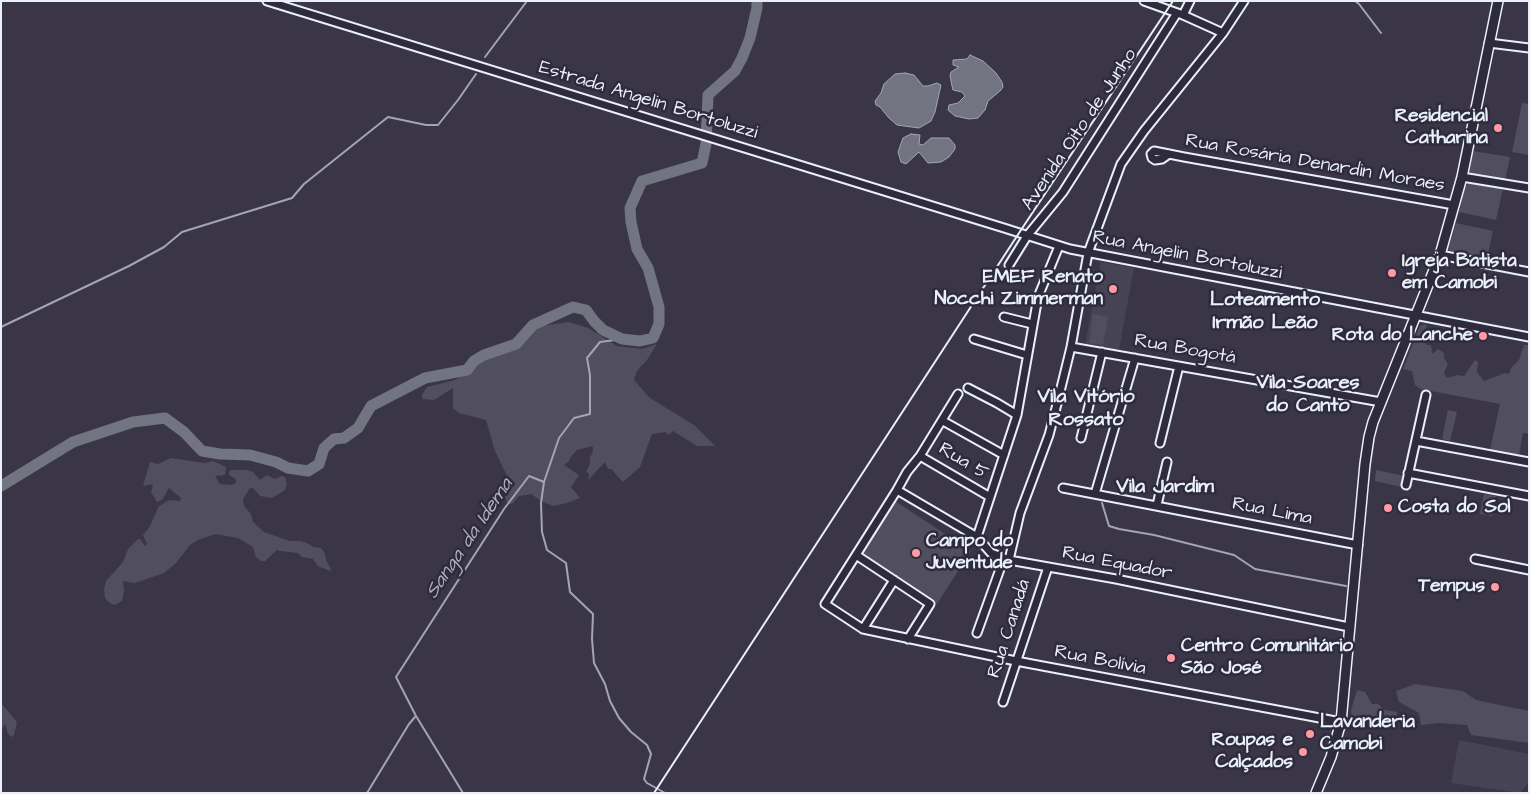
<!DOCTYPE html>
<html>
<head>
<meta charset="utf-8">
<style>
	body { margin:0 }
	#map { position:relative; width:1530px; height:794px; overflow:hidden; background:#3a3648; font-family:"Architects Daughter",sans-serif }
	canvas { display:block }
	.frame { position:absolute; inset:0; border:2px solid #e8f1f8; pointer-events:none }
</style>
</head>
<body>
<div id="map">
<canvas width="1530" height="794"></canvas>
<div class="frame"></div>
</div>
<script>
const context = document.querySelector('canvas').getContext('2d');
context.lineJoin = 'round';
function fill(path, color) { context.fillStyle = color; context.fill(path, 'evenodd'); }
const shape = rows => new Path2D(rows.map(r => 'M' + r).join(''));
function strokePath(path, color, width, dash) { context.strokeStyle = color; context.lineWidth = width; context.lineCap = dash ? 'butt' : 'round'; context.setLineDash(dash || []); context.stroke(path); }
function write(font, color, halo, rows, align = 'center') {
  context.font = font + ' "Architects Daughter",sans-serif'; context.lineWidth = 5; context.setLineDash([]); context.textBaseline = 'middle'; context.strokeStyle = halo; context.fillStyle = color; for (const [text, x, y, turn = 0] of rows) {
    context.save(); context.translate(x, y); context.rotate((+turn || 0) * Math.PI / 180); context.textAlign = isNaN(turn) ? turn : align; if (halo) context.strokeText(text, 0, 0); context.fillText(text, 0, 0); context.restore();
  }
}
const built = shape([
	[1101,262,1134,268,1119,350,1085,345],
	[1459,740,1529,754,1529,782,1520,793,1451,783]
]);
const green = shape([
	[1522,103,1529,104,1529,155,1512,152],
	[1472,151,1510,157,1505,181,1472,174,1468,170],
	[1469,183,1503,189,1496,220,1459,212,1465,187],
	[1456,223,1493,231,1487,258,1448,250],
	[1093,314,1108,317,1103,345,1089,343],
	[569,322,588,328,617,346,642,349,657,344,647,360,637,371,634,380,650,398,694,425,715,446,697,446,673,431,668,435,666,432,652,434,640,467,623,482,611,469,608,469,605,462,588,480,589,474,586,471,590,464,590,457,592,454,593,448,592,446,577,450,570,458,570,460,564,465,579,475,571,487,580,498,567,503,553,506,543,502,531,494,519,496,512,504,508,504,506,501,507,499,504,499,508,491,510,482,495,451,486,420,459,413,453,408,453,388,434,400,422,399,422,395,427,387,455,380,494,355,519,345,522,338,541,326],
	[1425,324,1427,325,1423,341,1427,345,1431,345,1432,353,1433,353,1438,349,1444,353,1444,358,1448,364,1444,373,1447,378,1457,375,1464,376,1475,360,1478,362,1477,372,1484,381,1505,373,1509,374,1511,368,1519,360,1524,345,1529,345,1529,434,1523,433,1519,455,1490,450,1500,404,1420,389,1415,385,1412,371,1403,369,1420,326],
	[1448,410,1457,412,1450,441,1442,439],
	[171,458,205,463,213,461,226,467,225,475,215,476,220,484,231,485,236,483,236,479,229,475,229,472,231,470,247,470,253,472,260,480,267,475,275,479,282,476,285,477,287,485,285,490,272,498,260,496,253,488,250,488,243,499,244,506,251,514,253,522,264,532,290,541,301,541,309,544,313,547,321,548,324,552,327,562,331,569,330,571,318,566,313,559,302,557,298,553,280,551,277,550,265,561,261,561,256,557,253,547,238,538,215,534,198,540,190,545,176,563,164,573,135,583,123,581,124,591,122,601,115,605,110,603,105,598,104,589,106,581,123,562,128,549,138,539,140,539,145,546,147,544,143,535,149,528,159,506,169,500,180,501,181,498,169,488,162,500,157,502,151,492,153,484,143,486,150,462,158,464],
	[1376,470,1405,476,1402,487,1375,481],
	[1484,494,1496,496,1492,516,1480,514],
	[895,501,971,551,937,604,861,554],
	[1415,684,1463,691,1476,700,1529,711,1529,743,1471,735,1467,725,1440,723,1421,725,1419,713,1399,702,1396,691],
	[1357,690,1365,692,1372,704,1378,704,1385,710,1397,712,1396,719,1391,722,1373,719,1369,722,1367,728,1362,730,1352,719,1351,710],
	[1,703,17,722,14,735,12,737,8,734,5,724,1,730]
]);
const water = shape([
	[970,55,983,61,996,73,1002,82,1003,87,1000,91,988,101,985,110,978,118,969,119,955,116,948,110,949,105,958,103,965,96,962,92,953,90,952,86,950,76,951,72,959,67,953,65,953,60,967,59,970,55],
	[905,73,914,75,923,86,928,86,937,83,941,85,935,112,931,121,919,128,897,125,889,118,880,107,876,105,875,101,881,93,884,84,895,74,905,73],
	[911,134,920,135,919,144,923,145,931,138,949,138,955,145,955,149,949,157,941,162,928,163,919,152,906,164,901,162,898,152,903,138,911,134]
]);
const stream = shape([
	[1355,1,1359,4,1381,33],
	[485,57,527,1],
	[1,327,129,266,164,247,182,232,292,198,304,184,388,117,426,125,438,125,458,100,476,74],
	[622,339,600,342,587,358,590,375,590,414,574,418,559,438,544,482,541,503,542,532,547,550,566,563,570,592,593,614,592,639,594,663,605,684,610,701,619,718,631,732,647,745,651,754,644,779,647,783,665,793],
	[1102,503,1109,526,1119,529,1154,535,1234,555,1255,569,1346,586],
	[367,793,409,724,415,717],
	[463,793,416,716,396,677,504,509,529,476,544,482]
]);
const river = shape([
	[1,486,73,442,133,422,165,418,184,432,202,451,220,454,250,455,276,462,288,468,308,471,319,464,324,448,334,439,344,438,358,428,371,406,425,378,467,370,474,361,484,355,516,344,533,325,573,307,586,310,594,321,603,330,622,339,640,341,653,338,659,324,659,307,648,268,637,249,631,222,630,208,642,181,702,163,706,144,708,95,735,71,742,58,750,38,757,8,757,1]
]);
const minor = shape([
	[267,1,1004,228,1070,249,1529,337],
	[1144,1,1183,15,1223,33],
	[1183,15,1190,1],
	[1489,43,1529,48],
	[1169,154,1162,159,1155,160,1152,158,1151,154,1154,151,1184,157,1454,205],
	[1462,177,1529,188],
	[1440,255,1529,272],
	[1009,265,1027,236,1063,192,1177,13],
	[1004,317,1032,324],
	[974,339,1027,355],
	[1071,347,1381,402],
	[968,388,997,403,1017,415],
	[958,394,920,456,907,472,897,490,825,604,863,629,1016,661,1341,722],
	[943,421,1004,455],
	[1081,438,1102,352],
	[1416,441,1529,462],
	[1160,443,1179,366],
	[920,456,990,497],
	[1408,473,1529,496],
	[1406,485,1426,395],
	[1063,488,1358,545],
	[897,490,977,537,991,553,1009,560,1116,579,1349,627],
	[1095,494,1135,358],
	[1157,505,1167,462],
	[977,537,1017,415,1038,297,1059,246],
	[856,555,930,604,908,639],
	[1475,559,1529,570],
	[1009,560,1020,513,1049,435,1057,404,1071,347,1088,253,1121,164,1144,131,1223,33,1244,1],
	[863,629,894,580],
	[977,633,1004,558],
	[1003,702,1048,567]
]);
const major = shape([
	[1316,793,1331,757,1341,722,1365,464,1369,437,1373,422,1440,255,1462,177,1498,1]
]);
const rail = shape([
	[654,793,1019,233,1173,1]
]);
const markers = [
	[1498,128,5,"#ff9aa2"],
	[1392,273,5,"#ff9aa2"],
	[1113,289,5,"#ff9aa2"],
	[1483,336,5,"#ff9aa2"],
	[1388,508,5,"#ff9aa2"],
	[916,553,5,"#ff9aa2"],
	[1495,587,5,"#ff9aa2"],
	[1171,658,5,"#ff9aa2"],
	[1310,734,5,"#ff9aa2"],
	[1303,752,5,"#ff9aa2"]
];
const streetNames = [
	["Estrada Angelin Bortoluzzi",648,101,17],
	["Avenida Oito de Junho",1080,130,-56],
	["Rua Rosária Denardin Moraes",1315,164,10],
	["Rua Angelin Bortoluzzi",1187,256,11],
	["Rua Bogotá",1185,350,10],
	["Rua 5",963,462,31],
	["Rua Lima",1272,512,11],
	["Rua Equador",1117,564,11],
	["Rua Canadá",1010,629,-72],
	["Rua Bolívia",1100,661,11]
];
const poiNames = [
	["Residencial",1488,117],
	["Catharina",1488,139],
	["Igreja Batista",1402,262,"left"],
	["em Camobi",1402,284,"left"],
	["EMEF Renato",1103,278],
	["Nocchi Zimmerman",1103,300],
	["Rota do Lanche",1473,336],
	["Costa do Sol",1398,508,"left"],
	["Campo do",926,542,"left"],
	["Juventude",926,564,"left"],
	["Tempus",1485,587],
	["Centro Comunitário",1181,647,"left"],
	["São José",1181,669,"left"],
	["Lavanderia",1320,723,"left"],
	["Camobi",1320,745,"left"],
	["Roupas e",1293,741],
	["Calçados",1293,763]
];
const neighbourhoodNames = [
	["Loteamento",1265,301],
	["Irmão Leão",1265,324],
	["Vila Soares",1308,384],
	["do Canto",1308,407],
	["Vila Vitório",1086,398],
	["Rossato",1086,421],
	["Vila Jardim",1165,488]
];
const waterNames = [
	["Sanga da Idema",470,539,-56]
];
fill(built, '#464354');
fill(green, '#504e5f');
fill(water, '#737482');
strokePath(water, '#a2a6b1', 1);
strokePath(stream, '#a2a6b1', 2);
strokePath(river, '#737482', 11);
strokePath(minor, '#e8f1f8', 11);
strokePath(major, '#e8f1f8', 12);
strokePath(minor, '#2f2a3d', 7);
strokePath(major, '#2f2a3d', 9);
strokePath(rail, '#e8f1f8', 2);
for (const [x, y, r, color] of markers) { const dot = new Path2D(); dot.arc(x, y, r, 0, 2 * Math.PI); context.fillStyle = color; context.fill(dot); strokePath(dot, '#2f2a3d', 2); }
write('19px', '#e8f1f8', '#2f2a3d', streetNames);
write('bold 19px', '#e8f1f8', '#2f2a3d', poiNames, 'right');
write('bold 20px', '#e8f1f8', '#2f2a3d', neighbourhoodNames);
write('italic 20px', '#aeb2bd', '#2f2a3d', waterNames);
</script>
</body>
</html>
